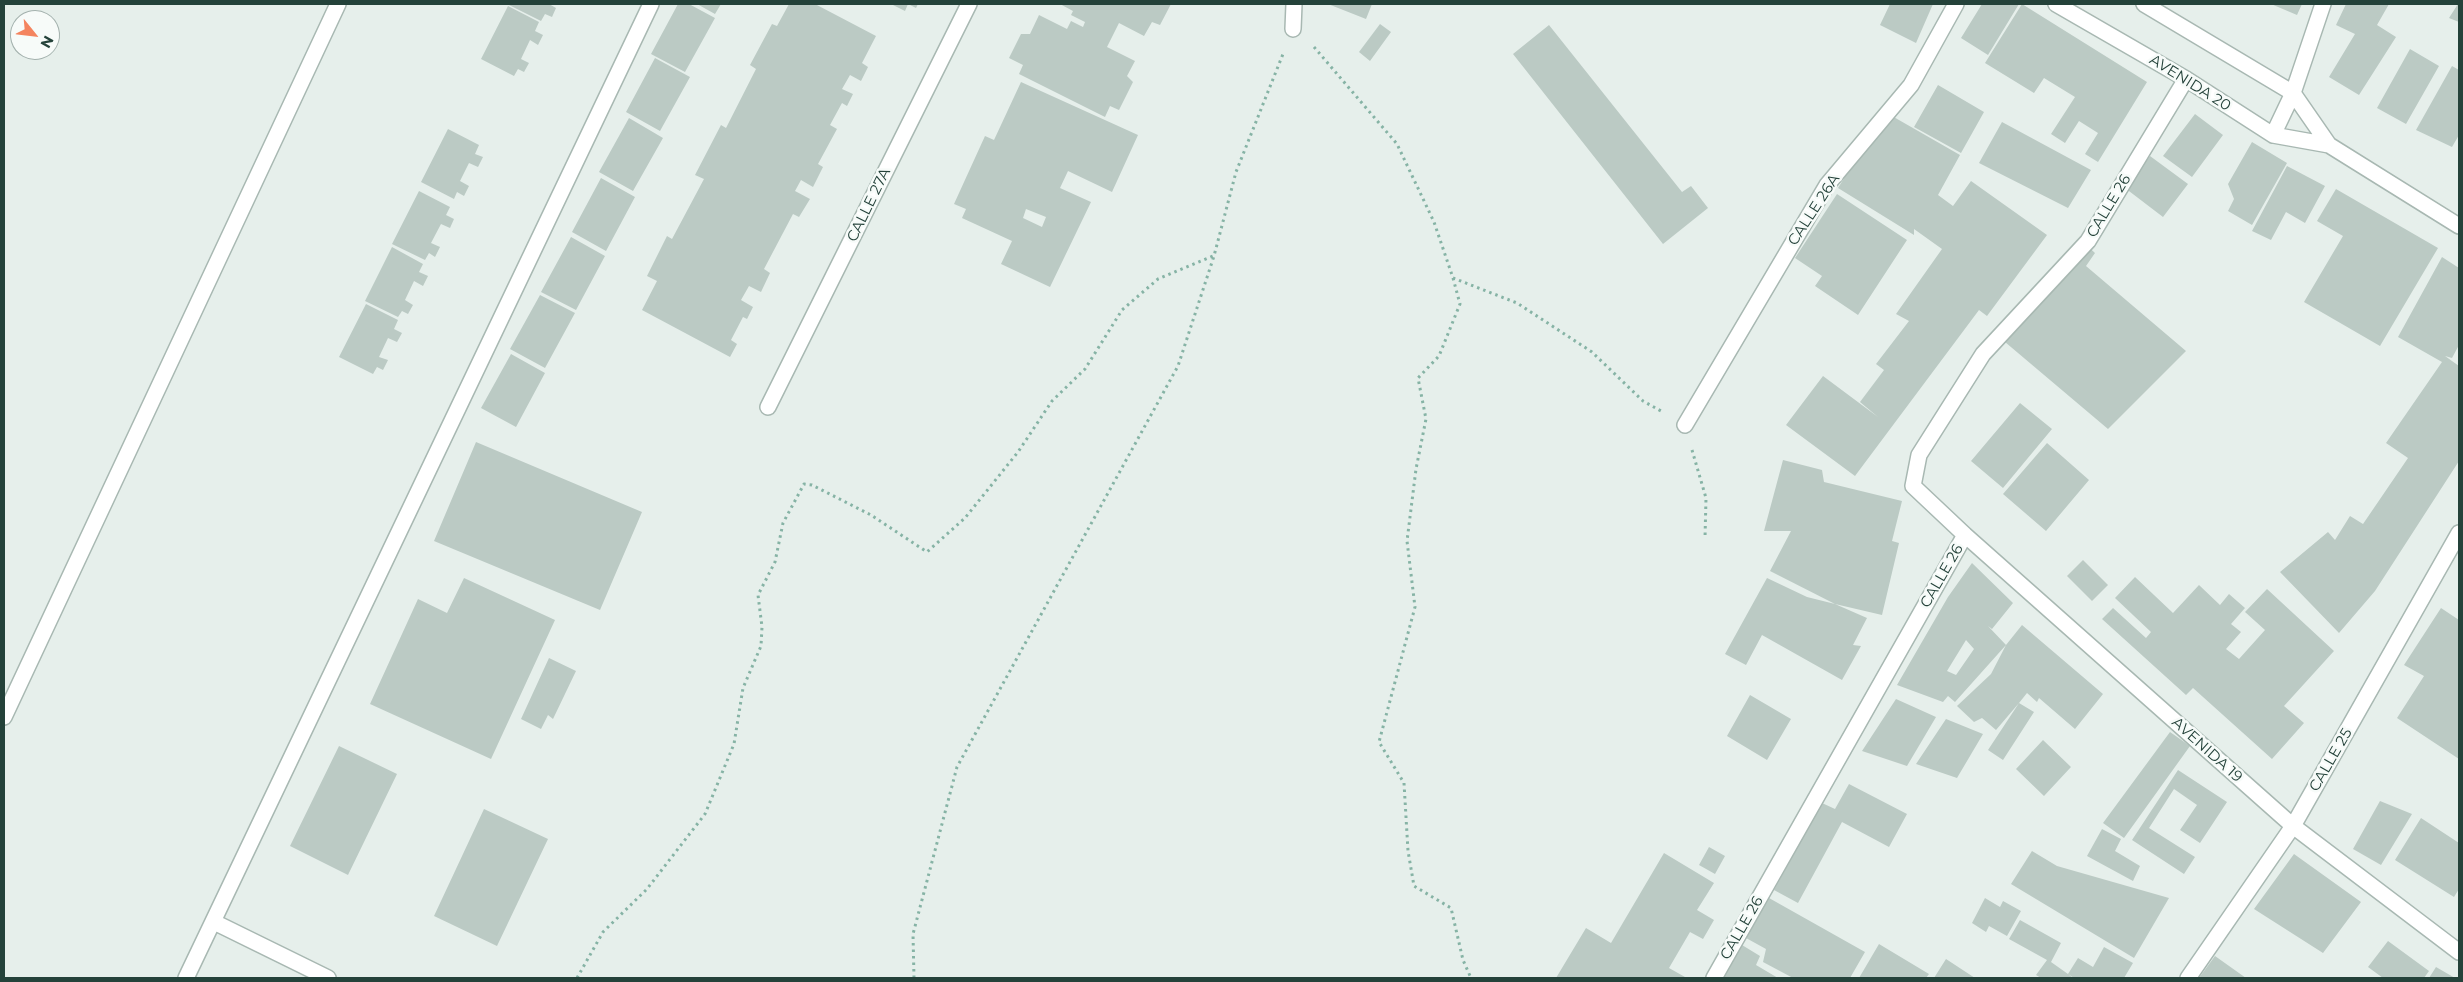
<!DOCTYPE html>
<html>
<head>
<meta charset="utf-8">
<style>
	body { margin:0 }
	#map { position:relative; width:2463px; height:982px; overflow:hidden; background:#e6efeb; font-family:Montserrat,sans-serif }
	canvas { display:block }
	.frame { position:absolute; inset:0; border:5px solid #24423a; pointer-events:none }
	.north { position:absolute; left:10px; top:10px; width:50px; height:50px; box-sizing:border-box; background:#f7fbf9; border:1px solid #a3b1ad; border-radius:50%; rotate:119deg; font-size:14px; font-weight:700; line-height:20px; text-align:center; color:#24423a }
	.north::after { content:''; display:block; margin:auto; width:18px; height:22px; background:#f4845f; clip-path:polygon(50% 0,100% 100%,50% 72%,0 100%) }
</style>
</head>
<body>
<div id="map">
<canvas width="2463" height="982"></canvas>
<div class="frame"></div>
<div class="north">N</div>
</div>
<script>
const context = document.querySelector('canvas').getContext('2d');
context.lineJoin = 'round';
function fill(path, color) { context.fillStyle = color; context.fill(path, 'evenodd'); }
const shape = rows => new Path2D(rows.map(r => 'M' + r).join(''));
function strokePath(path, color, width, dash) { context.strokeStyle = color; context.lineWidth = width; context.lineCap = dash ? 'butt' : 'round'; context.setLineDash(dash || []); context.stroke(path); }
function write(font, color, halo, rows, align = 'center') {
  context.font = font + ' Montserrat,sans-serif'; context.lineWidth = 5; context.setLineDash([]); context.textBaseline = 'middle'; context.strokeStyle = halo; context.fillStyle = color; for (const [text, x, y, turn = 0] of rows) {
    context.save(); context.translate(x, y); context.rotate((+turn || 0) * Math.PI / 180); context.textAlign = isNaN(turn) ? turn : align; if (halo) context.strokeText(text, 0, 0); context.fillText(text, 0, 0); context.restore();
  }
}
const building = shape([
	[507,4,549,4,556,8,552,17,545,14,541,21],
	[678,4,689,4,715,18,685,72,651,54],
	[697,4,721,4,715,14],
	[789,4,815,4,876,36,862,63,868,67,861,81,850,75,842,89,853,94,847,106,842,103,830,125,837,129,818,164,823,167,813,187,801,180,795,191,810,199,799,217,793,214,764,269,770,273,761,292,749,286,741,300,753,307,747,319,743,317,731,340,737,344,730,357,642,310,657,281,647,276,667,236,672,239,704,179,695,175,721,125,726,128,756,69,750,65,772,24,777,26],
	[891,4,918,4,916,8,908,4,905,11],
	[1060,4,1171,4,1160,25,1152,22,1144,36,1119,23,1107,47,1135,61,1127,76,1133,82,1119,110,1110,106,1105,117,1019,74,1023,65,1009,58,1021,34,1030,34,1039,15,1067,29,1071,21,1083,27,1085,22,1071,15,1073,11],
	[1328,4,1372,4,1366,19],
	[1890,4,1933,4,1916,43,1880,25],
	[1982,4,2019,4,1988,55,1961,38],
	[2022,4,2147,82,2098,162,2085,154,2098,133,2079,121,2065,143,2051,134,2075,97,2044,78,2034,93,1985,63],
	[2271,4,2302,4,2297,15],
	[2346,4,2389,4,2377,25,2396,37,2359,95,2329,77,2355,34,2336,25],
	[2458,4,2459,4,2459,22,2449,18],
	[508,6,539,22,535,31,543,35,538,45,530,40,521,59,529,63,524,72,518,69,514,76,481,59],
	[1380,24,1391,32,1370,61,1359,52],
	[1549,25,1682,192,1691,186,1708,208,1663,244,1513,54],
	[2410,49,2439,66,2406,124,2377,108],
	[655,58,690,77,660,131,626,112],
	[2452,66,2459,70,2459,135,2452,147,2416,130],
	[1021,82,1138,135,1112,192,1068,171,1060,188,1091,202,1050,287,1001,264,1012,241,962,218,966,209,954,204,985,136,994,140],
	[1026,209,1046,217,1042,227,1023,218],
	[1938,85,1984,112,1961,153,1914,127],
	[1885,112,1960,155,1938,195,1953,206,1971,181,2047,235,1987,316,1979,310,1855,476,1786,425,1823,376,1878,417,1860,402,1884,370,1876,364,1909,321,1896,314,1942,249,1914,229,1914,235,1838,188],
	[2195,114,2223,135,2192,177,2163,156],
	[629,118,663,138,633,191,599,172],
	[2002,122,2091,170,2068,208,1979,163],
	[448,129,479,145,475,154,483,157,478,167,469,163,460,181,469,186,464,196,457,192,454,199,421,182],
	[2252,142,2287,163,2252,225,2228,211,2234,199,2228,184],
	[2150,156,2188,184,2163,217,2125,188],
	[2287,166,2325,186,2305,223,2286,212,2271,240,2252,231],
	[601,178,635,197,606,251,572,232],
	[2336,189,2438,248,2380,346,2304,302,2343,236,2317,221],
	[419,191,450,207,446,215,454,219,450,228,441,224,431,243,440,247,435,257,429,253,425,260,392,244],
	[1837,194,1907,240,1858,315,1815,286,1822,276,1795,258],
	[571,237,605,256,576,310,541,292],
	[2082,241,2095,253,2086,266,2186,351,2108,429,2005,342],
	[392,247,423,264,419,272,428,276,423,286,414,281,405,300,413,305,408,314,402,311,398,317,365,301],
	[2442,257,2459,268,2459,345,2452,358,2445,356,2459,366,2459,461,2375,591,2339,633,2280,572,2328,532,2335,540,2350,516,2363,524,2408,458,2386,443,2442,362,2398,337],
	[540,295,575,313,545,368,510,349],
	[366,304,398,320,394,329,402,333,397,342,388,338,379,357,388,360,383,370,377,367,373,374,339,357],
	[511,354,545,373,516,427,481,408],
	[2020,403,2052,429,2003,488,1971,461],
	[476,442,642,512,600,610,434,541],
	[2047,443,2089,480,2046,531,2003,494],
	[1783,460,1822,470,1824,482,1902,501,1892,541,1899,543,1882,615,1835,604,1770,571,1791,531,1764,531],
	[2083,560,2108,585,2092,601,2067,576],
	[1972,563,2013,603,1992,629,1988,626,2006,645,1955,702,1948,696,1943,702,1897,685,1948,597],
	[1966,640,1974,649,1956,675,1947,671],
	[2135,577,2173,613,2199,585,2220,605,2229,594,2245,608,2231,624,2241,632,2226,649,2239,659,2265,630,2245,612,2267,589,2334,651,2284,706,2304,723,2272,759,2193,688,2186,695,2102,619,2113,608,2146,638,2151,632,2115,598],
	[464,578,555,620,491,759,370,704,418,599,447,613],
	[1767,578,1807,597,1835,604,1867,618,1853,645,1861,646,1842,680,1762,635,1746,665,1725,654],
	[2441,608,2459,620,2459,759,2397,718,2424,676,2404,665],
	[2022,625,2103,694,2075,729,2039,698,2037,702,2027,693,2019,703,2034,712,2003,760,1988,750,2019,703,1996,730,1982,718,1974,722,1957,706,1991,674,2006,645],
	[549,658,576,671,553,719,548,715,541,729,521,719],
	[1750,695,1791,719,1767,760,1727,736],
	[1896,699,1936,717,1907,766,1862,751],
	[1946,719,1983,734,1957,778,1916,764],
	[2170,732,2190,746,2124,838,2103,823],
	[2043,740,2071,767,2044,796,2016,769],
	[339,746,397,774,348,875,290,846],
	[2178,770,2227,802,2200,843,2180,830,2197,805,2174,789,2149,828,2195,857,2184,874,2132,840],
	[1849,784,1907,814,1889,847,1842,822,1798,903,1774,890,1822,803,1835,809],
	[2380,801,2412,814,2381,865,2353,849],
	[484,809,548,839,497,946,434,916],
	[2421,818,2459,843,2459,889,2454,897,2395,860],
	[2102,829,2121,839,2115,851,2140,866,2133,881,2087,856],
	[1709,847,1725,856,1715,874,1699,865],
	[2032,851,2057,866,2169,898,2134,958,2011,884],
	[1664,853,1714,883,1697,910,1714,920,1703,939,1690,932,1669,968,1685,977,1683,978,1556,978,1586,928,1611,943],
	[2294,854,2361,902,2323,953,2254,909],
	[1769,898,1865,952,1850,978,1793,978,1763,962,1766,949,1746,938],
	[1985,898,2000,907,2003,901,2021,911,2007,936,1989,926,1986,932,1972,923],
	[2020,920,2061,943,2051,962,2068,974,2078,958,2093,967,2104,947,2133,963,2124,978,2074,978,2068,974,2073,978,2041,978,2036,975,2047,960,2009,939],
	[2388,941,2429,971,2424,978,2383,978,2368,967],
	[1879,944,1929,974,1926,978,1859,978],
	[1742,945,1760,956,1756,965,1778,978,1723,978],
	[2215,956,2246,978,2199,978],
	[1946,959,1975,978,1934,978],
	[2436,967,2455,978,2429,978]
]);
const path = shape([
	[1314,47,1397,144,1434,222,1453,278,1517,303,1592,352,1643,401,1661,411],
	[1453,278,1460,304,1439,356,1418,378,1426,419,1416,469,1407,541,1415,607,1379,742,1404,783,1408,851,1414,886,1451,908,1463,960,1471,978],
	[1692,450,1706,498,1705,538],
	[577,978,603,932,647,889,705,814,734,744,743,688,761,646,762,627,758,595,775,562,783,523,804,484,812,485,871,515,927,552,965,518,1018,452,1052,401,1085,369,1122,310,1158,279,1213,256],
	[914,978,913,934,957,767,1178,366,1214,256,1236,172,1283,54]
]);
const street = shape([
	[2056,4,2186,79,2273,135,2329,145,2459,226],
	[2144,4,2293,93,2329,145],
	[1293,29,1294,4],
	[2186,79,2088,241,1983,354,1919,455,1913,486,1965,535,2293,826,2459,952],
	[2273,135,2293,93,2323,4],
	[768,407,969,4],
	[1685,425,1827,185,1911,85,1956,4],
	[4,717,338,4],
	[214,922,328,978],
	[186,978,651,4],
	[1714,978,1965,535],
	[2188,978,2293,826,2459,533]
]);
const streetNames = [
	["AVENIDA 20",2190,83,32],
	["CALLE 27A",869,205,-64],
	["CALLE 26",2109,206,-59],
	["CALLE 26A",1814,210,-57],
	["CALLE 26",1942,576,-60],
	["AVENIDA 19",2207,750,42],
	["CALLE 25",2331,760,-60],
	["CALLE 26",1742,928,-60]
];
fill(building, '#bbcac4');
strokePath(street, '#a8b8b2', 18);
strokePath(path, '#86b3a5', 3, [2.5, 4]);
strokePath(street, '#fff', 15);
write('15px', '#24423a', '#f7fbf9', streetNames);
</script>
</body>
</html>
